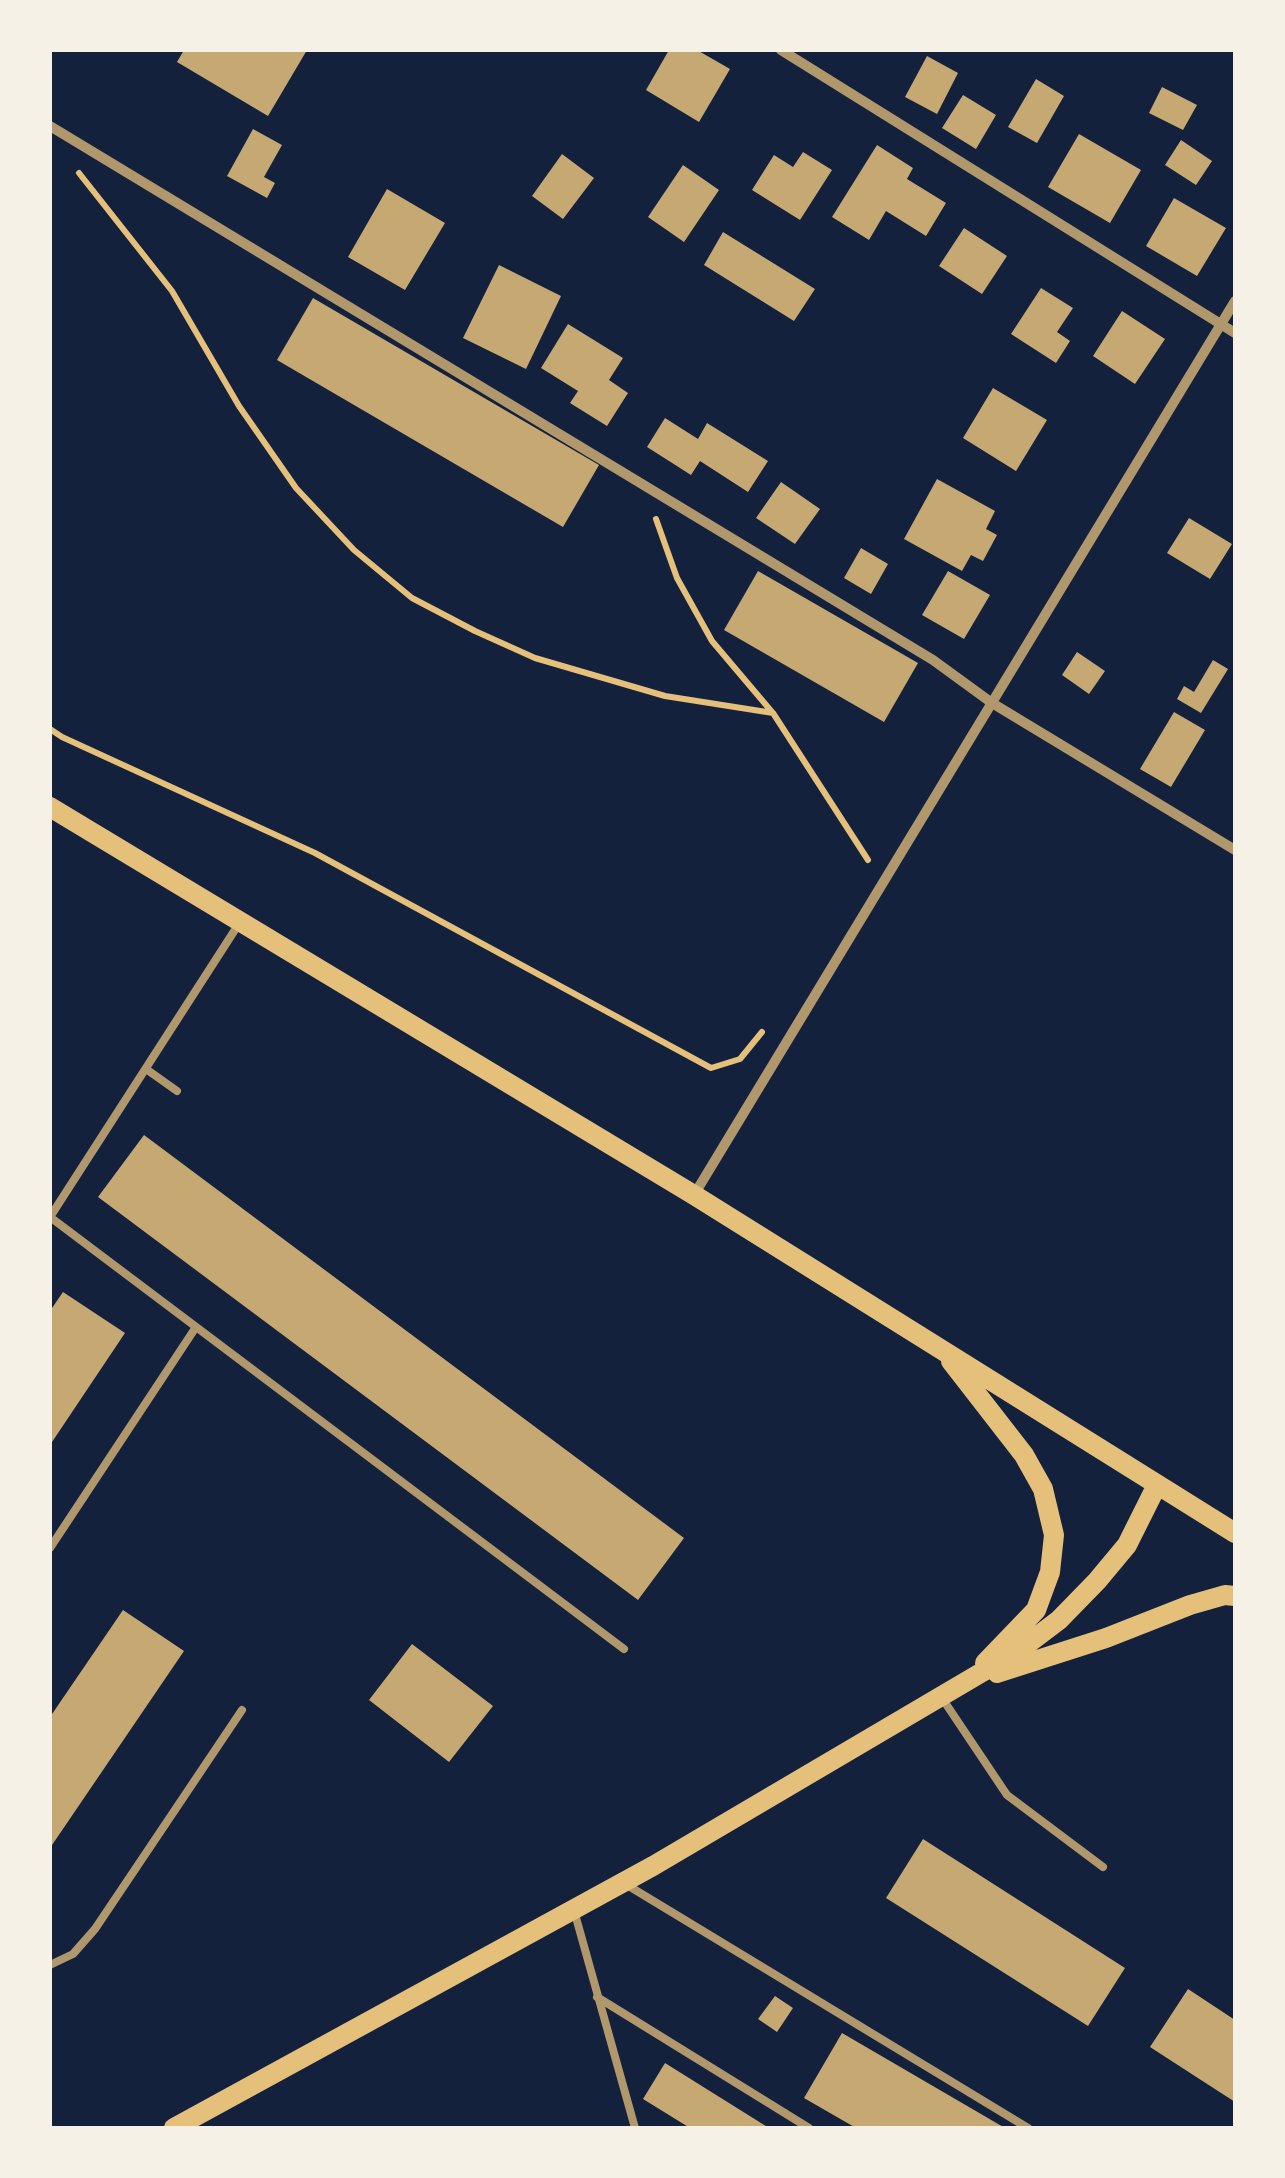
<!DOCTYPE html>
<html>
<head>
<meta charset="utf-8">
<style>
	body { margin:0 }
	#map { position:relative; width:1285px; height:2178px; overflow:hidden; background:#14213d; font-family:Roboto,sans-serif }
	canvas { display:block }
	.frame { position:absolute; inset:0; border:52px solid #f6f1e7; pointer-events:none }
</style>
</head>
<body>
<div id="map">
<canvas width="1285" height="2178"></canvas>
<div class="frame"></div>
</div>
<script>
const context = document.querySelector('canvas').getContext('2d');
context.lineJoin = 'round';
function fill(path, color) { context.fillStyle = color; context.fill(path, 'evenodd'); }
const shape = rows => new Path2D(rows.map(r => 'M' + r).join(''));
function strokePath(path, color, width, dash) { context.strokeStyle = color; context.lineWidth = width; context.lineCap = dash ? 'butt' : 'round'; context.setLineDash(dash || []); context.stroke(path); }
const building = shape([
	[184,50,210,51,307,50,268,116,177,62],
	[669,50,697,50,730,69,699,122,646,90],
	[927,56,958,73,937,114,905,97],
	[1036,79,1064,96,1037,143,1008,127],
	[1162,87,1197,105,1183,130,1149,113],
	[963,95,996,115,976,149,942,128],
	[253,129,282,145,264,177,275,183,267,198,227,176],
	[1079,134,1141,170,1110,223,1048,187],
	[1181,140,1212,161,1196,185,1165,165],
	[877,145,913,168,907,179,946,203,926,236,886,211,869,240,832,217],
	[803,152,832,170,800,220,752,190,774,155,793,167],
	[562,154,594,178,563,219,532,196],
	[683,165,719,190,684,242,648,217],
	[387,189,445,223,405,290,348,257],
	[1174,198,1226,228,1197,276,1146,246],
	[964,228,1007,256,982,294,939,266],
	[723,232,815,289,794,321,704,265],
	[499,265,561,296,526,369,463,338],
	[1041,288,1073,308,1057,332,1070,341,1056,363,1011,334],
	[313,298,599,465,563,527,277,360],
	[1122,311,1165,339,1135,384,1093,356],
	[568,324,623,358,609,380,628,393,607,426,570,403,578,391,541,368],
	[993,388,1047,420,1016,471,963,438],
	[665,418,698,439,707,423,768,461,748,492,700,461,691,475,647,447],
	[937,479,995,511,986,529,997,535,983,561,971,555,962,571,904,539],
	[781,482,820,509,795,544,756,518],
	[1189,518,1232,544,1210,579,1167,553],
	[861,548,888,564,871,594,844,578],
	[758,571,918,663,884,722,724,630],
	[948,571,990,595,964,639,922,615],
	[1077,652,1105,671,1089,694,1062,675],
	[1213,660,1228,669,1201,713,1177,699,1184,686,1194,692],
	[1174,712,1205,730,1171,787,1140,769],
	[144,1135,684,1538,638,1600,98,1197],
	[63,1292,125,1333,50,1445,50,1311],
	[123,1610,184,1651,50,1848,50,1717],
	[412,1644,493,1706,449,1762,369,1700],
	[923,1839,1125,1968,1088,2026,886,1898],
	[1188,1989,1235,2020,1235,2102,1150,2047],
	[775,1996,793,2008,777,2032,758,2019],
	[842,2033,1005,2128,856,2128,804,2098],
	[665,2063,769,2128,690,2128,643,2099]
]);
const path = shape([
	[79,173,172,291,239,406,296,488,354,550,412,598,475,631,535,658,665,696,773,713,868,860],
	[656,519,677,578,712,641,772,712],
	[50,729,62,737,315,853,711,1068,740,1059,762,1032]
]);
const service = shape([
	[240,922,50,1217,624,1649],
	[146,1069,177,1091],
	[50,1548,196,1327],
	[942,1698,1007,1795,1103,1867],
	[627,1885,1028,2128],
	[575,1914,635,2128],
	[50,1965,73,1954,95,1929,242,1710],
	[597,1997,809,2128]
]);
const minor = shape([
	[781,50,1235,333],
	[50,126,933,660,992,703,1235,850],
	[694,1195,1235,301]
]);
const secondary = shape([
	[50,807,694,1195,1235,1533],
	[951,1361,1024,1455,1043,1489,1054,1535,1050,1572,1036,1610,985,1663],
	[997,1673,1106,1638,1190,1605,1225,1595,1235,1596],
	[174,2128,653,1866,1018,1651,1059,1620,1097,1581,1127,1545,1157,1485]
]);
fill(building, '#c6a872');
strokePath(path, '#e5c07b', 6);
strokePath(service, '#b1986c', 8);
strokePath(minor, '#b1986c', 10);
strokePath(secondary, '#e5c07b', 20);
</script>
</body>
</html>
